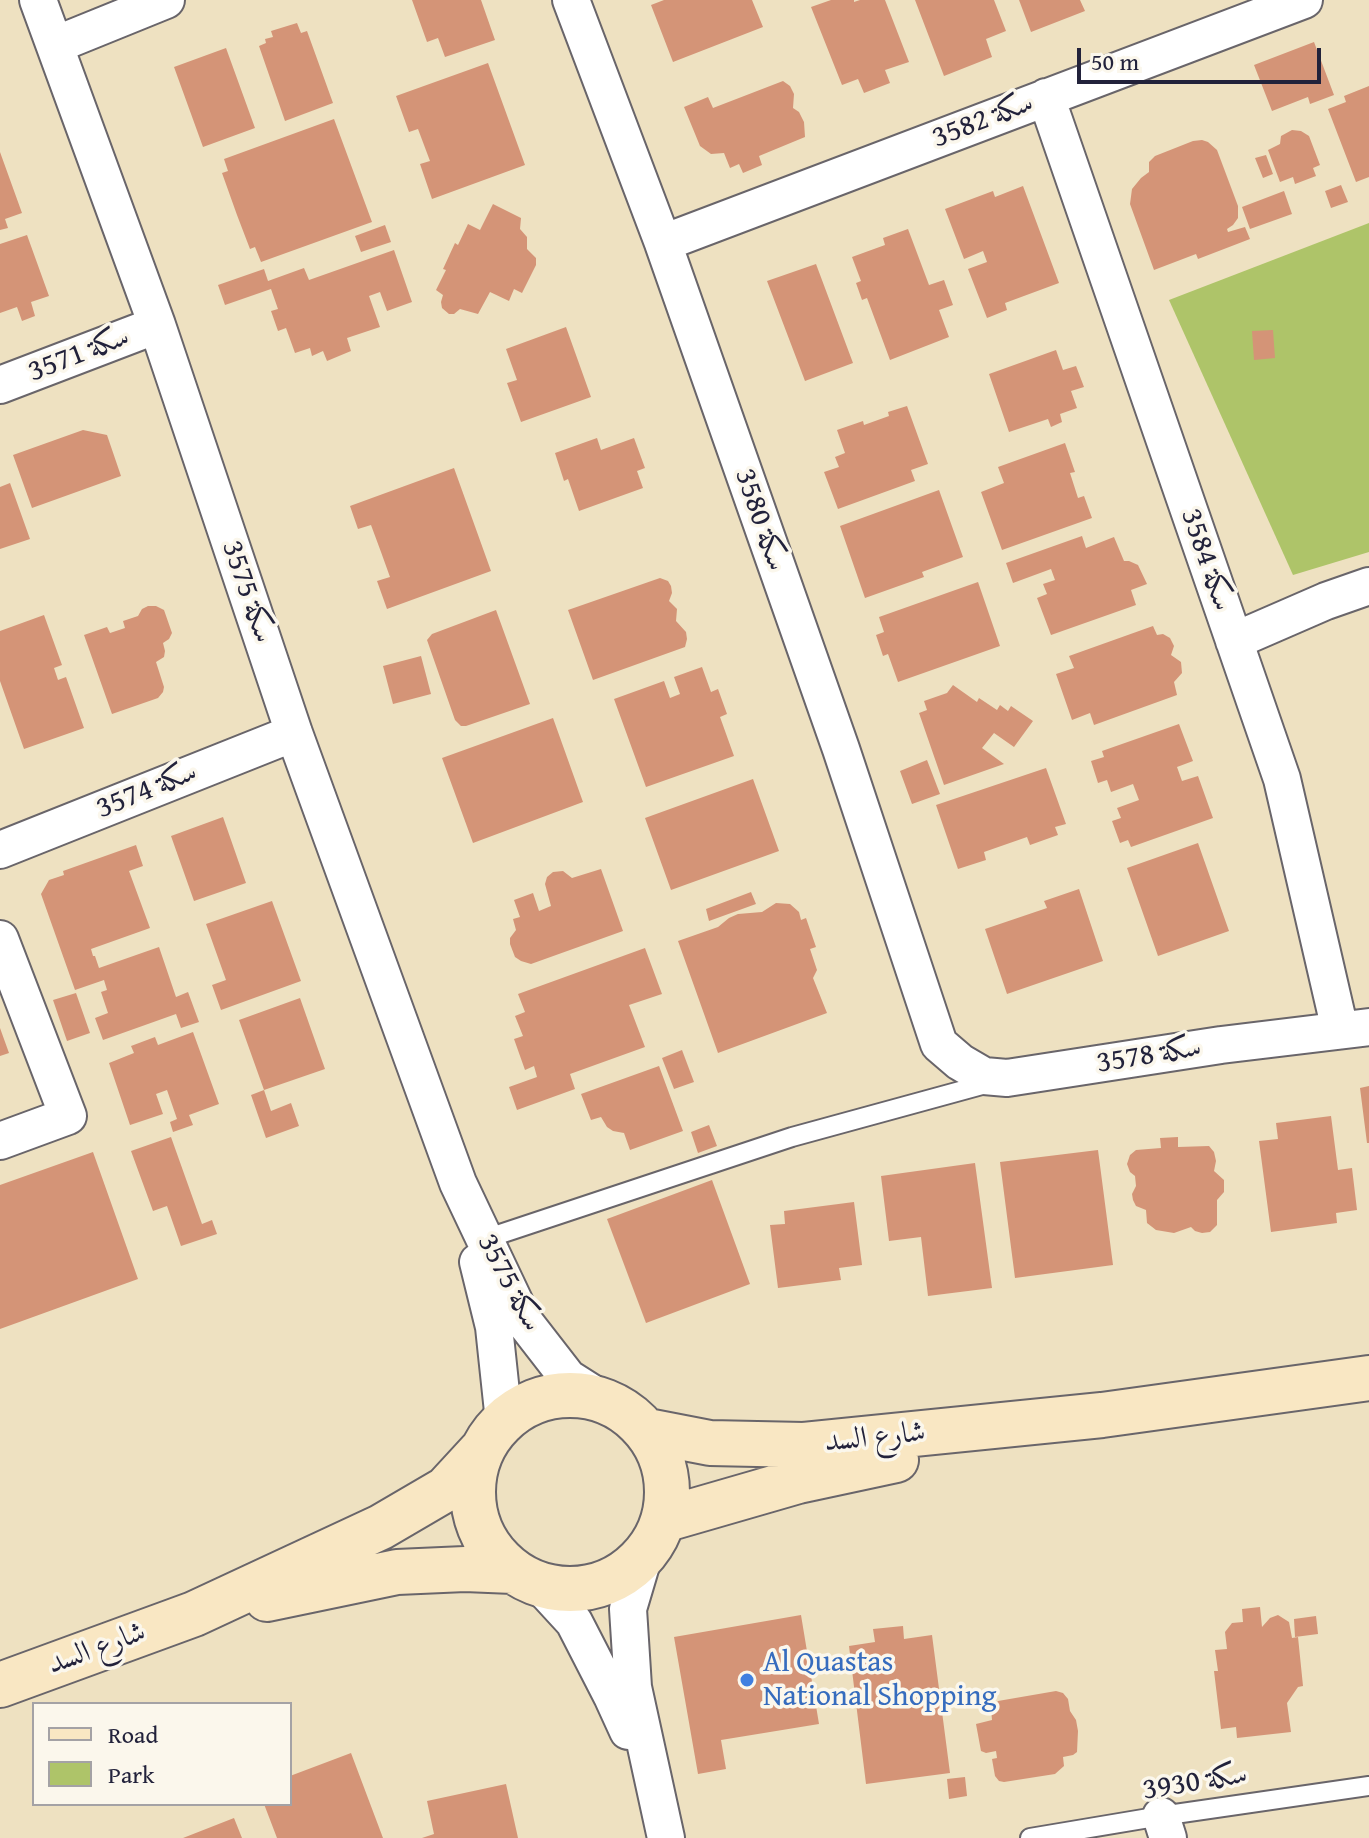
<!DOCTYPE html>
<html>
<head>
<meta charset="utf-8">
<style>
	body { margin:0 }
	#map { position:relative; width:1369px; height:1838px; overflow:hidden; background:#eee1c1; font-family:"Gentium Book Plus",serif }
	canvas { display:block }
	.legend { position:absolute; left:32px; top:1702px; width:260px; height:104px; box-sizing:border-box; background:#fbf7ec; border:2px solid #a4a2a5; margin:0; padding:10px 14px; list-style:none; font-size:24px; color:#22223b }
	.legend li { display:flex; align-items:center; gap:16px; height:40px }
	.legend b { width:40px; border:2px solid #a4a2a5 }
	.scale { position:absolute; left:1077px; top:48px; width:244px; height:36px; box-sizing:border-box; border:4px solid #22223b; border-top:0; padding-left:10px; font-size:24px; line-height:28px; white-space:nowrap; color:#22223b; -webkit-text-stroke:6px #fbf7ec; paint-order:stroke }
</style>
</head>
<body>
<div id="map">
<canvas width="1369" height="1838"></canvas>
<ul class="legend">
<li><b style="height:10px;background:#f9e7c3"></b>Road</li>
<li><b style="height:22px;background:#aec469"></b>Park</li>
</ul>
<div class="scale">50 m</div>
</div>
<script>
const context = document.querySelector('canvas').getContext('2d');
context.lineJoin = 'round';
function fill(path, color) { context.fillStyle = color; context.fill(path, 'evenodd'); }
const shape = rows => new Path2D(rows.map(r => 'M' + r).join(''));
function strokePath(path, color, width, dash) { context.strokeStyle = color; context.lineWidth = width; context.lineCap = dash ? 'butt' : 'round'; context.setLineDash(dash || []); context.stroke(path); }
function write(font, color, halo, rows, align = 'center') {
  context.font = font + ' "Gentium Book Plus",Amiri,serif'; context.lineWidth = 7; context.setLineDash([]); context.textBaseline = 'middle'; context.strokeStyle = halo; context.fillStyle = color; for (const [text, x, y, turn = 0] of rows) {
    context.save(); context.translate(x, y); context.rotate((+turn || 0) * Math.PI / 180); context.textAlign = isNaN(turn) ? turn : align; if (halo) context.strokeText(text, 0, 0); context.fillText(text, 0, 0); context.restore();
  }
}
const green = shape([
	[1369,223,1369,552,1293,575,1169,300]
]);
const building = shape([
	[412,0,481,0,495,40,445,57,438,38,427,42],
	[664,0,752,0,763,27,673,62,651,5],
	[831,0,854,0,854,2,860,0,885,0,909,62,885,70,890,83,864,93,858,79,842,85,811,7],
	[915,0,994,0,1006,31,986,39,992,57,944,76],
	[1019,0,1080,0,1085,11,1031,32],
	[297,23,301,33,307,31,333,103,285,121,259,46,266,43,265,39,273,37,271,31],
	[1314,42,1334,95,1310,104,1308,97,1272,111,1254,65],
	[226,48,255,128,203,147,174,67],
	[488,63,525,165,432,199,420,164,430,161,418,129,409,132,396,96],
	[783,81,790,86,794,94,793,108,799,112,804,122,805,137,759,156,762,165,743,173,739,164,730,168,724,153,711,154,700,146,684,107,708,97,713,108],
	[1369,86,1369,177,1356,182,1328,109,1346,102,1344,96],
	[334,119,372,222,261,262,255,247,250,249,237,215,222,173,228,171,224,159],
	[1292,130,1301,131,1309,136,1320,165,1313,168,1316,176,1295,184,1293,177,1280,182,1268,150,1280,144,1281,136],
	[1202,140,1208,142,1217,150,1238,206,1238,218,1233,225,1227,229,1228,232,1245,227,1250,239,1198,259,1196,254,1154,270,1130,204,1132,189,1141,178,1149,172,1149,162,1155,156,1193,141],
	[0,152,22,213,5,219,8,228,0,230],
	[1266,155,1273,174,1263,178,1255,158],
	[1341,185,1348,202,1331,208,1325,191],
	[1023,186,1059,283,1005,303,1007,310,987,318,968,269,987,262,983,251,964,259,945,209,993,191,995,197],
	[1284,191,1292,214,1250,229,1242,207],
	[493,204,521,218,520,229,527,237,527,249,536,258,536,265,522,293,514,289,509,301,490,292,478,314,460,309,454,314,449,314,442,308,441,302,443,295,436,290,446,270,443,269,455,243,458,245,468,224,480,230],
	[385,225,391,242,361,252,355,236],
	[908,229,929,285,944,280,953,305,939,310,949,337,890,360,867,298,862,300,856,283,861,281,852,257,885,245,883,238],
	[27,235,49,296,31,302,35,316,22,321,17,307,0,313,0,244],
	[394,250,412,302,387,311,380,292,369,296,380,327,347,338,351,351,327,361,323,351,312,356,310,348,295,353,286,328,278,331,271,311,278,309,271,289,225,305,218,285,264,269,268,281,304,268,309,280],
	[816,264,853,363,805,381,767,281],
	[566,327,591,397,521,422,507,383,517,380,506,349],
	[1273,330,1275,358,1254,360,1252,331],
	[1056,350,1063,370,1076,366,1084,387,1071,391,1077,408,1060,414,1062,422,1051,427,1048,419,1009,432,989,374],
	[907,406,928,464,911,470,915,481,838,509,824,472,839,467,835,457,845,453,837,430,863,421,864,425,889,416,888,412],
	[83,430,107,435,121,476,32,508,13,455],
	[597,438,601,450,634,438,645,468,637,471,643,488,579,511,568,479,564,481,555,453],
	[1065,443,1075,472,1070,473,1078,498,1084,496,1092,518,1002,550,981,492,1004,483,998,467],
	[454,468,491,571,387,609,377,581,390,577,381,552,371,525,358,529,350,506],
	[10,483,30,539,0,549,0,487],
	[939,490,963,557,922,572,924,577,865,598,840,526],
	[1082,536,1086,548,1114,537,1124,561,1129,561,1138,565,1147,584,1131,590,1136,605,1051,635,1037,598,1047,594,1043,584,1055,580,1051,569,1013,583,1006,563],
	[660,578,668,581,671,586,672,593,669,601,677,609,676,621,686,632,687,639,685,647,593,680,568,610],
	[978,582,1000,646,898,682,888,654,883,656,876,635,884,632,879,617],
	[148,606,156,606,164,610,172,633,169,639,163,643,165,651,164,657,156,662,164,687,163,692,158,698,112,714,84,635,107,627,110,633,125,628,123,621,138,616,142,609],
	[496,610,530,704,466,726,461,726,455,720,427,640,432,634],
	[44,615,62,665,54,668,58,680,66,677,84,728,24,749,0,681,0,631],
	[1153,626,1157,635,1163,634,1170,638,1174,646,1171,655,1181,662,1182,673,1174,682,1177,695,1094,725,1090,713,1072,720,1056,674,1074,668,1069,656],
	[421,656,431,694,393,704,383,666],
	[702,667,711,692,718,689,727,714,720,717,734,756,646,787,614,699,664,681,670,698,680,694,674,677],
	[953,685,977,702,979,698,997,710,1000,705,1008,711,1011,706,1033,721,1014,747,994,733,982,748,1004,764,944,785,919,713,927,710,924,701,947,693],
	[553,718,583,802,473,843,442,758],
	[1179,724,1193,761,1177,767,1182,781,1198,776,1213,818,1131,847,1128,840,1120,843,1112,821,1121,818,1117,808,1139,800,1133,784,1111,792,1107,780,1098,783,1091,761,1104,757,1102,751],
	[927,760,940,794,912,804,900,771],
	[1046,768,1066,824,1055,827,1058,835,1030,845,1027,837,984,852,986,860,958,869,936,805],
	[753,779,779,851,671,890,645,818],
	[223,817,246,883,194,901,171,836],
	[1198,843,1229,931,1158,956,1127,868],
	[136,845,143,866,129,871,150,928,91,949,93,956,95,956,99,968,159,947,176,997,188,992,199,1022,181,1028,176,1014,103,1040,95,1018,108,1013,101,992,107,990,104,980,75,990,41,894,49,880,64,875,63,871],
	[601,869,623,931,531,964,521,961,515,957,510,944,510,938,516,930,513,919,520,917,514,900,533,893,539,911,551,906,545,884,547,877,553,872,563,871,572,878],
	[1079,889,1103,961,1007,994,985,929,1047,908,1044,901],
	[751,892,756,904,709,921,706,909],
	[272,901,301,981,221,1010,212,985,226,980,206,924],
	[776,903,790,904,799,912,801,920,806,918,816,947,810,949,817,970,813,978,827,1013,718,1053,678,941,718,927,729,918,738,914,762,912],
	[645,948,662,994,629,1005,645,1047,570,1074,575,1089,517,1110,509,1087,537,1077,534,1066,525,1070,514,1039,523,1036,515,1016,525,1012,518,994],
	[76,993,90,1033,67,1041,53,1000],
	[300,998,325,1069,264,1090,239,1020],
	[0,1028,9,1053,0,1056],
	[193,1032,219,1104,189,1115,193,1125,173,1132,170,1122,177,1119,167,1090,156,1094,163,1114,130,1125,109,1063,134,1053,131,1046,155,1037,158,1045],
	[682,1050,694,1082,674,1089,662,1058],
	[659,1066,683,1131,630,1150,624,1133,613,1131,607,1127,601,1117,591,1120,581,1094],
	[1369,1086,1369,1143,1367,1143,1360,1088],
	[264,1090,271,1111,291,1103,299,1126,266,1138,251,1095],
	[1331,1116,1338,1170,1352,1168,1357,1210,1336,1213,1337,1223,1271,1232,1259,1141,1278,1139,1276,1123],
	[709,1125,717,1146,698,1153,691,1132],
	[171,1137,202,1224,212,1220,217,1234,181,1246,167,1206,153,1211,131,1151],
	[1178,1137,1178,1147,1209,1146,1214,1152,1216,1161,1214,1171,1224,1180,1224,1192,1217,1200,1217,1225,1210,1232,1202,1233,1195,1231,1191,1227,1174,1233,1156,1230,1147,1223,1146,1210,1136,1206,1133,1200,1132,1194,1136,1186,1135,1176,1130,1172,1127,1164,1130,1155,1136,1150,1161,1148,1160,1138],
	[1098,1150,1113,1265,1015,1278,1000,1162],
	[93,1152,138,1279,0,1329,0,1185],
	[975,1163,992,1288,928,1296,921,1237,889,1241,881,1176],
	[712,1180,750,1284,646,1323,607,1219],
	[854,1202,862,1265,839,1268,841,1280,778,1288,770,1225,785,1224,784,1211],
	[1260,1607,1262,1627,1270,1618,1278,1615,1289,1622,1292,1638,1298,1637,1303,1686,1298,1687,1287,1703,1291,1732,1237,1738,1236,1727,1221,1729,1214,1671,1218,1671,1215,1650,1227,1649,1225,1632,1232,1623,1243,1622,1242,1609],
	[801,1615,819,1724,721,1740,726,1769,698,1774,674,1637],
	[1316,1616,1318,1634,1295,1637,1294,1619],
	[903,1626,904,1639,932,1635,950,1773,866,1784,849,1646,875,1642,873,1629],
	[1056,1691,1063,1693,1068,1699,1070,1711,1076,1720,1078,1731,1077,1752,1073,1755,1063,1757,1064,1766,1055,1774,1004,1782,999,1781,995,1776,992,1759,997,1758,996,1751,986,1753,981,1751,976,1724,992,1720,991,1709,998,1701],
	[351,1753,383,1838,277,1838,264,1804,290,1804,290,1776],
	[965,1777,967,1796,949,1799,947,1779],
	[506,1784,518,1838,422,1838,434,1834,427,1801],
	[234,1818,242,1838,183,1838]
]);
const lane = shape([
	[485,1239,792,1137,993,1082],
	[1030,1838,1161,1816,1369,1786]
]);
const street = shape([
	[38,0,157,325,294,733,458,1183,523,1320,568,1378,609,1404],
	[571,0,663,243,841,749,939,1044,960,1062,984,1076,1007,1078,1221,1045,1369,1027],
	[55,45,166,0],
	[1046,97,1282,779,1340,1030],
	[663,243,1304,0],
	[0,385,157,325],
	[1234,641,1326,601,1369,586],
	[0,850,294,733],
	[0,939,68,1116,0,1141],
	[478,1262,494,1327,504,1421],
	[644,1555,628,1609,633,1687,666,1838],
	[540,1585,574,1622,612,1696,628,1731],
	[1161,1816,1168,1838]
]);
const secondary = shape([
	'473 1492a97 97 0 1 1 194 0a97 97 0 1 1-194 0Z',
	[648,1431,710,1443,804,1445,1102,1415,1369,1378],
	[663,1520,798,1481,896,1460],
	[267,1599,397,1572,465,1569,513,1571],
	[0,1685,194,1614,381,1527,446,1489,481,1451]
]);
const markers = [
	[747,1680,8,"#3f7fe0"]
];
const streetNames = [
	["سكة 3582",983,121,-21],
	["سكة 3571",79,355,-21],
	["سكة 3580",760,520,71],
	["سكة 3584",1206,560,71],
	["سكة 3575",247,592,71],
	["سكة 3574",147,791,-22],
	["سكة 3578",1149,1056,-9],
	["سكة 3575",509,1283,62],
	["شارع السد",875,1438,-6],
	["شارع السد",97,1649,-20],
	["سكة 3930",1195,1783,-9]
];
const shopNames = [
	["Al Quastas",763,1663],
	["National Shopping",763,1697]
];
fill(green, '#aec469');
fill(building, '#d49477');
strokePath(lane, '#69656a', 22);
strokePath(street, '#69656a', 40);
strokePath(secondary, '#69656a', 48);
strokePath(lane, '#fff', 18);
strokePath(street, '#fff', 36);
strokePath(secondary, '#f9e7c3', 44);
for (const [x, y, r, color] of markers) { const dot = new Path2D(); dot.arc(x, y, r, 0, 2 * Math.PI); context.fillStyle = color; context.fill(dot); strokePath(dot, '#fbf7ec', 3); }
write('30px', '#22223b', '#fbf7ec', streetNames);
write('30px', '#366cbe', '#fbf7ec', shopNames, 'left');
</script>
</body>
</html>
